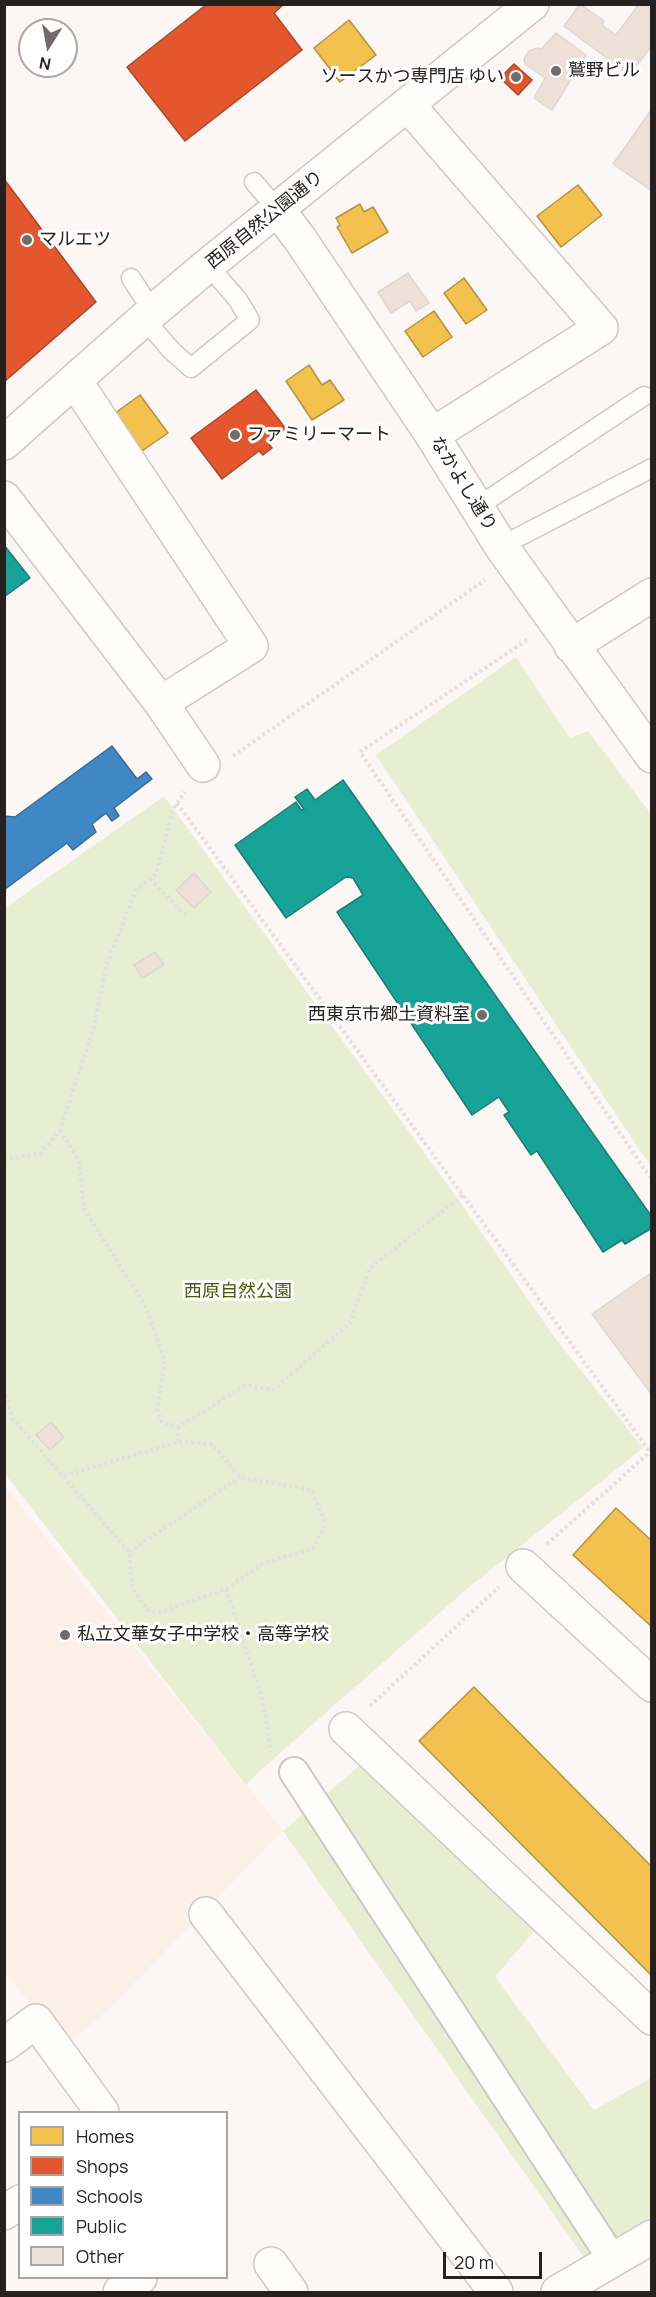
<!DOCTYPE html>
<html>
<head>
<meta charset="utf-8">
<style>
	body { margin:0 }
	#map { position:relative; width:656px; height:2297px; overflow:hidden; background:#fcf7f4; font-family:Manrope,sans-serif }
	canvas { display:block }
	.frame { position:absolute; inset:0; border:6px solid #26211e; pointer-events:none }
	.legend { position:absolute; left:18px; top:2111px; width:210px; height:168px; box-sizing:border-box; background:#fff; border:2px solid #a8a6a5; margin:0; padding:8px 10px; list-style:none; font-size:18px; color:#26211e }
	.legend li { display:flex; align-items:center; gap:12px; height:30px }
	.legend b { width:30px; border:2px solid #a8a6a5 }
	.north { position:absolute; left:18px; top:18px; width:60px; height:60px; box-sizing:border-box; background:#fff; border:2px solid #a8a6a5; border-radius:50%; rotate:191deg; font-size:16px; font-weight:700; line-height:24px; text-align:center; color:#26211e }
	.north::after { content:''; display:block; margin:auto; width:21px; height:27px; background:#716c69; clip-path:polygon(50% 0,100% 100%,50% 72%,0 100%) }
	.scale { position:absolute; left:443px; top:2252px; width:99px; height:27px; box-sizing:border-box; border:3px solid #26211e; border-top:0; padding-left:8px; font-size:18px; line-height:21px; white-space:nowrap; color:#26211e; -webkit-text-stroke:4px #fff; paint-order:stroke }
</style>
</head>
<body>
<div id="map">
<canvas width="656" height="2297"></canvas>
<div class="frame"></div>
<ul class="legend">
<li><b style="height:16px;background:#f2c14e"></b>Homes</li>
<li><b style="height:16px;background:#e4572e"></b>Shops</li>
<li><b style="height:16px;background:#3f88c5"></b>Schools</li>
<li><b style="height:16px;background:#17a398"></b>Public</li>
<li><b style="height:16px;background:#ece0d7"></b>Other</li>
</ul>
<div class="north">N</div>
<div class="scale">20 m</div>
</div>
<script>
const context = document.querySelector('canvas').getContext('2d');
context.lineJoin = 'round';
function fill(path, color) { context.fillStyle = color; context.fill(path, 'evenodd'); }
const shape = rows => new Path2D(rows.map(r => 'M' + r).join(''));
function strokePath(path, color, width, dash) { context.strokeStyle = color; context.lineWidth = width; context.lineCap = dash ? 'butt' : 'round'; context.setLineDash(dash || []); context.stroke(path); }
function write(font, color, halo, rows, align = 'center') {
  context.font = font + ' Manrope,"Noto Sans JP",sans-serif'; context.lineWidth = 6; context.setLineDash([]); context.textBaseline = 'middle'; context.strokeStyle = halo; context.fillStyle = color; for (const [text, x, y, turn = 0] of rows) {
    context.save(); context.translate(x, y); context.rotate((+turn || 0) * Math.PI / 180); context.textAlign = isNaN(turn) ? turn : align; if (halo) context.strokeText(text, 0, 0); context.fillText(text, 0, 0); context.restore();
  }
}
const built = shape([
	[4,1485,283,1831,105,2013,64,2047,5,1972]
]);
const green = shape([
	[516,657,570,738,588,731,651,814,651,1167,376,755],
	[164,796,458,1199,555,1338,643,1448,468,1588,272,1760,246,1785,5,1474,5,908],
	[366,1760,539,1925,495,1977,594,2110,651,2078,651,2225,588,2263,283,1831]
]);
const homes = shape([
	[349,20,376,55,340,82,314,48,349,20],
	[578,185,602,215,561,247,537,216,578,185],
	[360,204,364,212,373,207,388,232,352,253,337,227,340,225,336,218,360,204],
	[464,278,487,310,466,324,444,293,464,278],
	[434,311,452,337,423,357,405,331,434,311],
	[309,365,322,385,330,380,344,400,312,420,286,381,309,365],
	[140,395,168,433,142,451,114,414,140,395],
	[616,1508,652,1541,652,1627,573,1555,616,1508],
	[474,1687,652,1867,652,1976,419,1741,474,1687]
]);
const shops = shape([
	[207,4,284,4,274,13,302,50,185,141,127,67,207,4],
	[514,64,532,80,518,95,500,78,514,64],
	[4,179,96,302,4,382,4,179],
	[256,390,286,429,268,443,272,448,263,455,259,451,222,479,191,438,256,390]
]);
const schools = shape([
	[112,746,137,779,146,772,152,779,114,808,119,816,112,821,106,813,92,824,96,832,73,850,67,843,4,890,4,816,15,817,112,746]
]);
const public = shape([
	[4,545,30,578,4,597,4,545],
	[343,780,652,1217,652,1228,625,1244,622,1240,603,1252,537,1151,531,1155,504,1115,509,1112,499,1097,472,1115,337,912,363,895,353,878,346,877,286,918,235,845,296,802,301,810,304,809,295,797,307,789,315,800,343,780]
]);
const building = shape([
	[580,4,604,21,602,25,616,35,639,4,652,5,652,46,629,75,564,26,580,4],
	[556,33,586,55,552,110,534,98,545,78,525,64,524,59,529,51,537,48,541,49,556,33],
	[652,109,652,191,613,164,652,109],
	[408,273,429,303,416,311,410,301,391,313,378,292,408,273],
	[194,873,211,892,194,908,176,890,194,873],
	[155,952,164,965,142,978,134,965,155,952],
	[652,1272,652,1395,592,1314,652,1272],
	[51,1422,64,1437,50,1450,36,1435,51,1422]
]);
const path = shape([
	[527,640,360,752,652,1180],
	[233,756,485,580],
	[177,803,650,1452],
	[150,879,186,916],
	[60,1130,79,1161,84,1209,144,1303,165,1361,157,1409,162,1422,179,1427,245,1385,273,1390,350,1323,370,1268,463,1195],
	[4,1160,41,1153,60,1130,94,1027,107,964,136,890,156,874,173,809,185,792],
	[4,1389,13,1419,129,1552,133,1590,150,1612,162,1612,226,1589,264,1563,312,1549,323,1531,324,1519,311,1490,240,1477,212,1444,178,1442,63,1476],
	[178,1442,179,1427],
	[547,1544,651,1451],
	[129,1552,240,1477],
	[226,1589,262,1697,271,1752],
	[370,1706,499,1587]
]);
const service = shape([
	[254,182,278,210],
	[131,278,153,312],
	[144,319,172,351,191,368,250,320,238,300,208,265],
	[477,507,644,396],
	[501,546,652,468]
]);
const pedestrian = shape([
	[294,1772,613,2260]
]);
const minor = shape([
	[408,105,601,328,432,435],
	[75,381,251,646,161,703],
	[4,498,161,703,203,765],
	[571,646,652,595],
	[523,1566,652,1685],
	[346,1729,652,2018],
	[206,1914,496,2292],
	[4,2045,36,2021,102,2112],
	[4,2213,20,2202],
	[271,2264,291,2292],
	[120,2292,140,2278]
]);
const tertiary = shape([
	[278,210,300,239,432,435,501,546,652,756],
	[4,443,144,319,208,265,532,4],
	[558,2292,652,2237]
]);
const markers = [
	[556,71,6,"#716c69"],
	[516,77,6,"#716c69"],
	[27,240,6,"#716c69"],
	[235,435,6,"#716c69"],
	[482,1015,6,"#716c69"],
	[65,1635,6,"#716c69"]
];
const poiNames = [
	["鷲野ビル",568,71],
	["ソースかつ専門店 ゆい",504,77,"right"],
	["マルエツ",39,240],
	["ファミリーマート",247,435],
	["西東京市郷土資料室",470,1015,"right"],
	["私立文華女子中学校・高等学校",77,1635]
];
const streetNames = [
	["西原自然公園通り",265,220,-39],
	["なかよし通り",463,484,58]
];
const parkNames = [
	["西原自然公園",238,1292]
];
fill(built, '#fef0e6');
fill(green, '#e8eed2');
fill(homes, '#f2c14e');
strokePath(homes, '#b59140', 1.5);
fill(shops, '#e4572e');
strokePath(shops, '#ab4729', 1.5);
fill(schools, '#3f88c5');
strokePath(schools, '#386993', 1.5);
fill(public, '#17a398');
strokePath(public, '#1c7c73', 1.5);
fill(building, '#ece0d7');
strokePath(building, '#dcd7d4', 1.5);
strokePath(service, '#cdc8c4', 21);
strokePath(pedestrian, '#cdc8c4', 32);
strokePath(minor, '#cdc8c4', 36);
strokePath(tertiary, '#cdc8c4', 36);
strokePath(path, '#e2e1e0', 4, [3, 3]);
strokePath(service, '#fffefd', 18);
strokePath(pedestrian, '#fffefd', 28);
strokePath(minor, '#fffefd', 33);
strokePath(tertiary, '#fffefd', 33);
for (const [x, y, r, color] of markers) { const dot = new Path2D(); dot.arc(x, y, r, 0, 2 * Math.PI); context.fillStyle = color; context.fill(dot); strokePath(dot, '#fff', 2); }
write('18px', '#26211e', '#fff', poiNames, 'left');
write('18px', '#26211e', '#fff', streetNames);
write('18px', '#4a5b0e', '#fff', parkNames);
</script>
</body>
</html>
